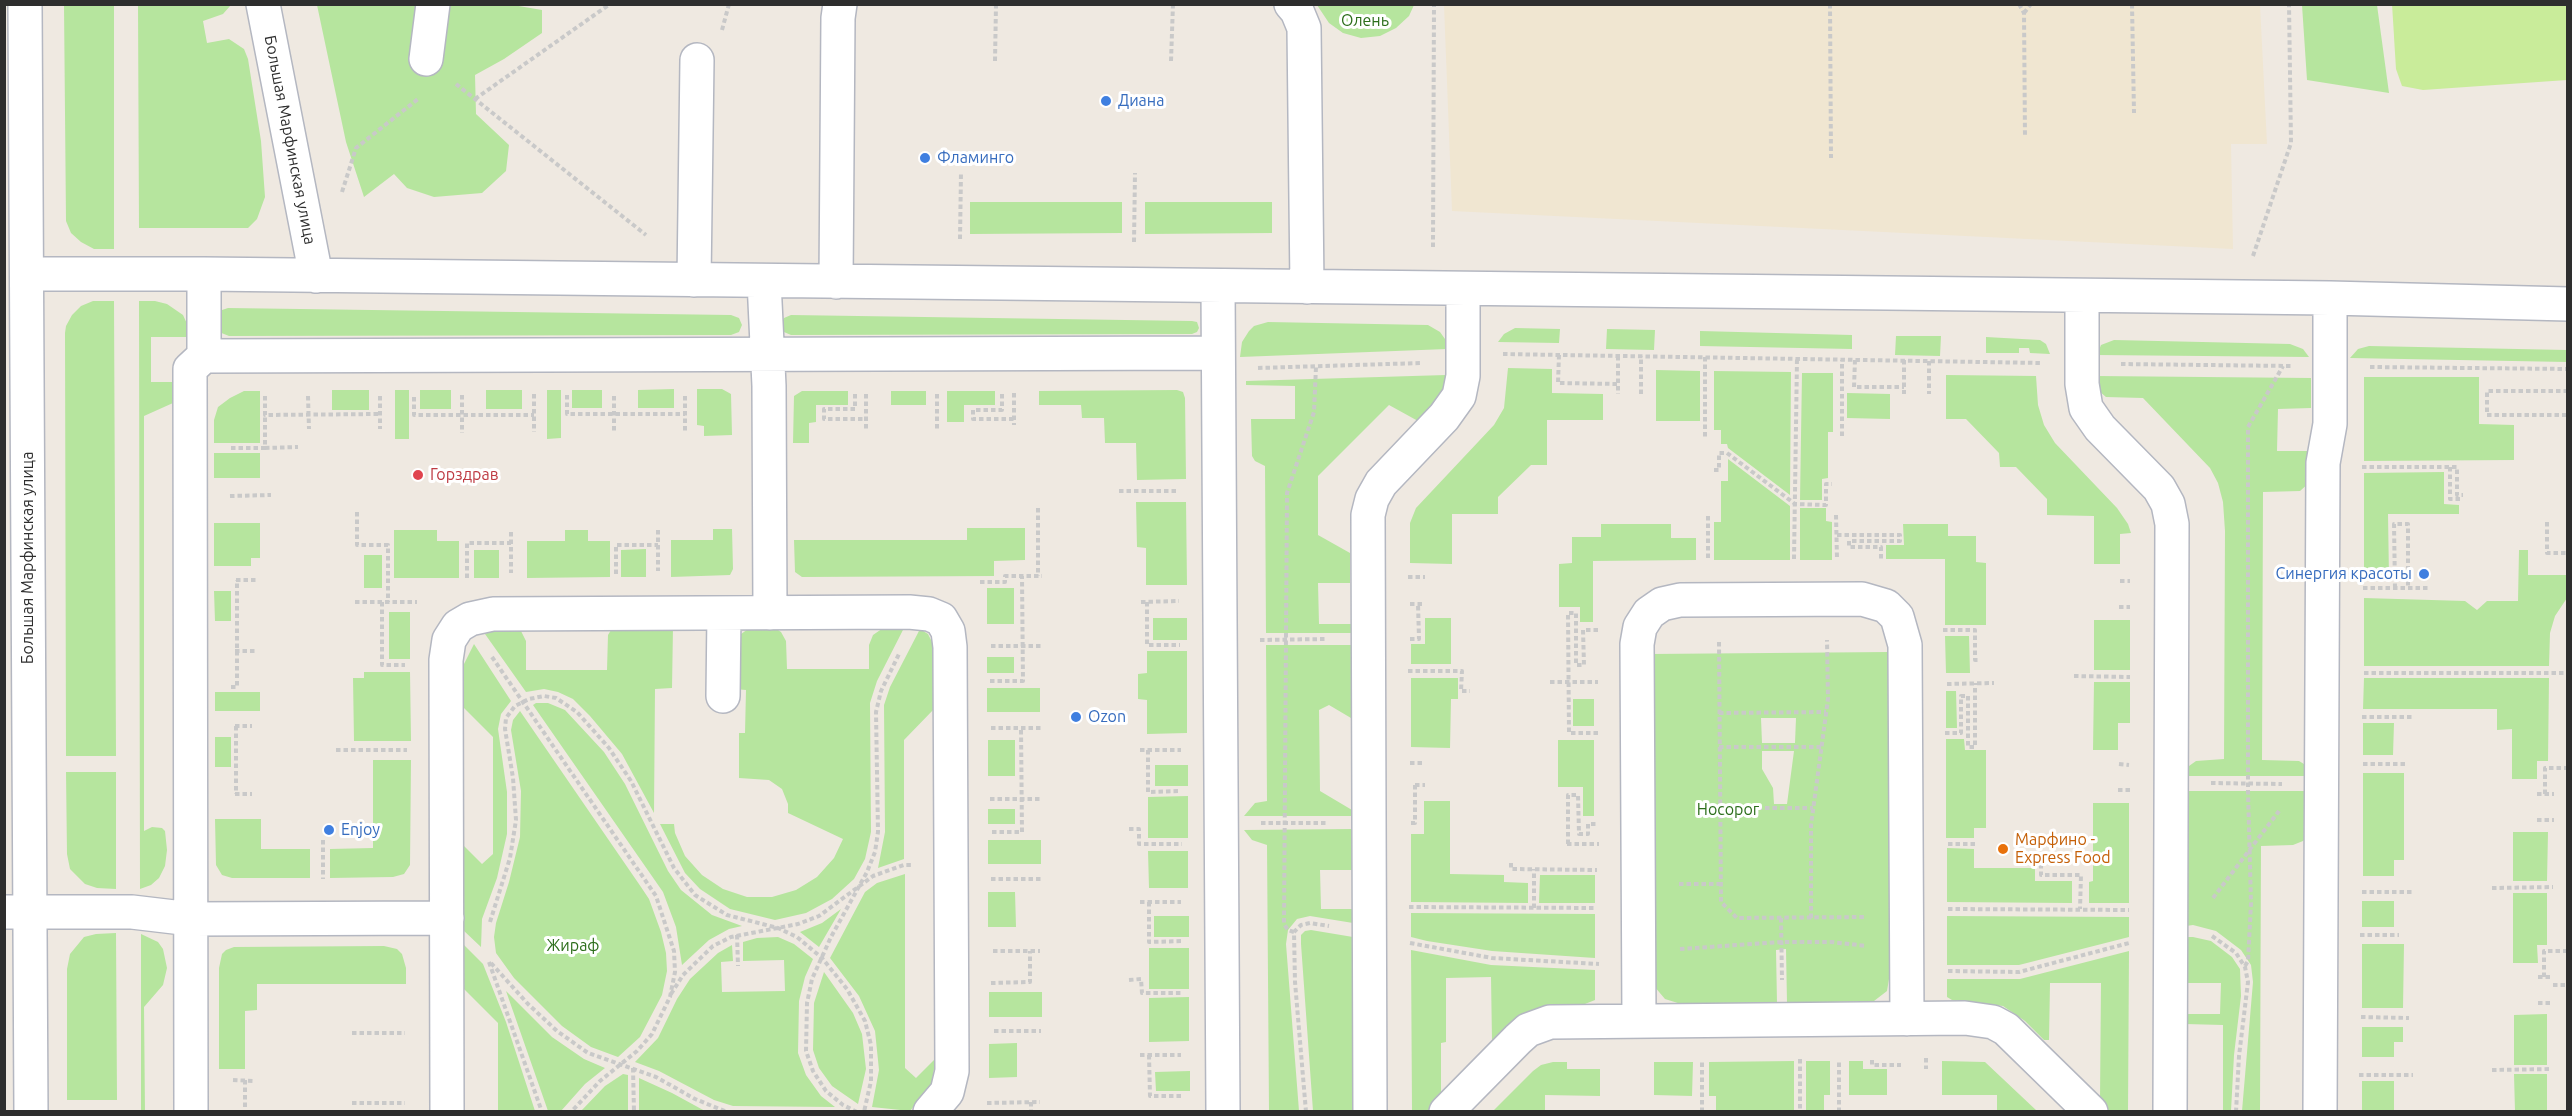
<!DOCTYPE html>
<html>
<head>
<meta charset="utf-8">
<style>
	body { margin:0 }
	#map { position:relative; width:2572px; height:1116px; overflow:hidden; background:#efe9e1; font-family:Ubuntu,sans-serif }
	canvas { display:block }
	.frame { position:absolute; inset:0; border:6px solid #2e2e2e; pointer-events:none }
</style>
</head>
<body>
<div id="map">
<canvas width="2572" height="1116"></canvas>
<div class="frame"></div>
</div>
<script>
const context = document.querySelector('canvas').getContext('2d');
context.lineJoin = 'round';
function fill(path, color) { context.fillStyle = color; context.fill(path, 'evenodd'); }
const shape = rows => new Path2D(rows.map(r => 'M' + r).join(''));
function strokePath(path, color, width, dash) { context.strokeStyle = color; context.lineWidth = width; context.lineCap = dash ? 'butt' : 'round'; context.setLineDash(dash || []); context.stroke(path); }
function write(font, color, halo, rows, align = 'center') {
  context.font = font + ' Ubuntu,sans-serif'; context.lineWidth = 6; context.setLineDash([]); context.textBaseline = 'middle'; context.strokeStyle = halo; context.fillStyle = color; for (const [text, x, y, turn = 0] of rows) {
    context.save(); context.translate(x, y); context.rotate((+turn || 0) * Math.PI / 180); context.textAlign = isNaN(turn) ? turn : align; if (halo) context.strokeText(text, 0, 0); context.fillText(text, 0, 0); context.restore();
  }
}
const education = shape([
	[1444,5,2260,5,2267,144,2231,144,2233,249,1452,211]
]);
const green = shape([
	[507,4,542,10,542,33,504,59,475,75,476,114,509,145,506,171,482,193,434,197,407,188,394,174,364,197,346,142,317,5],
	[64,5,114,5,114,249,94,249,81,242,71,233,66,221],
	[138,5,231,5,223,14,203,21,207,43,229,39,244,49,248,59,261,141,265,197,257,219,248,228,139,228],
	[1317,5,1317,4,1414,5,1409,16,1396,28,1380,36,1361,38,1343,33,1329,23],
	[2302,5,2377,5,2389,93,2307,80],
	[970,202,1122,202,1122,233,970,234],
	[1145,202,1272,202,1272,233,1145,234],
	[93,301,114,301,116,756,66,756,65,333,66,326,72,315,81,306],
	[139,301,155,301,167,304,183,315,188,326,188,337,151,337,151,382,178,382,173,403,144,416,144,831,152,827,162,828,165,831,167,850,165,866,159,878,151,885,140,889],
	[228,308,731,315,739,318,742,325,739,332,731,335,229,336,219,332,219,311],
	[791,315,1192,321,1197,322,1199,328,1197,332,1192,334,791,335,784,332,781,325,784,318],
	[1268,322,1428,325,1440,332,1445,339,1447,349,1240,357,1242,342,1249,331,1254,326],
	[1515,328,1560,329,1559,343,1498,342,1504,334],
	[1607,329,1655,330,1654,350,1606,349],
	[1700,331,1852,335,1852,349,1700,346],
	[1896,336,1941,336,1940,356,1895,355],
	[1986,337,2040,340,2046,344,2050,354,2030,353,2029,348,2019,348,2019,353,1986,353],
	[2114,340,2290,344,2303,349,2309,357,2097,355,2101,345],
	[2369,346,2567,350,2567,362,2350,358,2358,349],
	[1508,368,1552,369,1552,393,1603,394,1603,420,1547,420,1547,465,1531,465,1498,497,1498,514,1452,514,1452,564,1410,563,1410,523,1416,508,1494,425,1504,408],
	[1656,370,1700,371,1700,421,1656,421],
	[1714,371,1791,372,1790,495,1728,448,1727,444,1721,444,1721,430,1714,430],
	[1802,373,1833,373,1833,432,1828,432,1828,478,1822,479,1822,500,1800,500],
	[1446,375,1444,394,1418,421,1389,405,1318,476,1318,535,1350,553,1350,583,1318,583,1319,624,1351,624,1351,633,1266,633,1265,466,1255,461,1252,456,1251,419,1295,419,1295,386,1246,385,1246,381],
	[1946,375,2036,376,2038,405,2044,425,2055,443,2117,508,2128,524,2131,533,2120,534,2120,564,2094,564,2094,516,2047,515,2047,499,2016,467,2000,467,1999,453,1966,419,1946,419],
	[2097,376,2311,378,2311,408,2278,409,2277,451,2310,451,2309,483,2300,491,2263,492,2262,760,2299,761,2304,764,2309,776,2186,776,2189,766,2196,761,2224,759,2225,531,2223,502,2218,483,2210,468,2143,398,2106,397,2099,391],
	[2364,377,2479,377,2479,424,2514,425,2514,460,2364,461],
	[674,389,674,408,638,408,638,390],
	[697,389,722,389,731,394,732,435,704,436,704,426,697,425],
	[332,390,369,390,369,410,332,410],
	[395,390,409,390,409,439,395,439],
	[420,390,451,390,451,409,420,409],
	[486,390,522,390,522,409,486,409],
	[547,390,561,390,561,438,547,439],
	[572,390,602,390,602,408,572,408],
	[1177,390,1183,392,1185,398,1186,479,1137,480,1136,443,1105,443,1104,418,1082,418,1081,405,1039,405,1039,391],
	[244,391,260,391,260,443,214,443,214,420,218,407,230,398],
	[802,391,848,391,848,405,816,405,816,422,809,423,809,443,793,443,794,396],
	[891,391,926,391,926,405,891,405],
	[947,391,995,391,995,405,964,405,964,422,947,422],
	[1847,393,1890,394,1890,419,1847,418],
	[214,453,260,453,260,478,214,478],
	[1728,459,1790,506,1790,560,1714,560,1714,522,1721,522,1721,481,1728,481],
	[2444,472,2444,504,2459,505,2459,514,2388,514,2389,578,2364,578,2364,473],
	[1136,502,1186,502,1187,585,1146,585,1146,548,1137,547],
	[1800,508,1826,508,1826,521,1832,522,1832,560,1800,560],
	[214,523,260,523,260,558,251,558,251,566,214,566],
	[1601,524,1671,524,1671,538,1696,538,1696,560,1593,561,1593,622,1580,622,1580,607,1559,607,1559,564,1572,563,1572,537,1601,537],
	[1903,524,1948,524,1948,536,1976,536,1976,562,1986,563,1986,625,1945,625,1945,559,1886,559,1886,545,1904,545],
	[967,528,1025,528,1025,560,994,561,994,576,802,577,795,572,794,540,967,540],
	[713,529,732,529,733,569,730,575,671,577,671,540,713,540],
	[394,530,437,530,437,541,459,541,459,578,394,578],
	[565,530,588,530,588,541,610,541,610,577,527,578,527,541,565,541],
	[646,549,646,577,621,577,621,550],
	[474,550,499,550,499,578,474,578],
	[2519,550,2528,550,2528,575,2566,575,2567,598,2555,616,2550,633,2549,666,2364,666,2364,598,2465,601,2477,610,2487,601,2518,601],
	[364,555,382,555,382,588,364,588],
	[987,588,1014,588,1014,624,987,624],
	[214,591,231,591,231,621,215,621],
	[389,612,410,612,410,659,389,659],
	[1153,618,1187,618,1187,640,1153,640],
	[1425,618,1451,618,1451,664,1411,664,1411,644,1425,644],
	[2094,620,2130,620,2130,670,2094,670],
	[772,626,781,632,786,641,787,669,869,669,869,645,873,635,886,626,905,626,877,681,870,703,871,832,865,859,854,879,832,899,806,913,775,920,730,909,700,889,685,873,660,824,674,824,675,833,685,856,702,875,723,889,747,897,772,897,796,890,817,877,834,858,843,839,788,813,788,804,782,789,769,780,739,778,739,733,745,733,746,690,734,689,737,637,748,629],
	[673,627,672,688,655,689,654,813,622,754,590,716,573,699,558,692,544,689,526,692,485,634,497,629,517,628,521,631,526,641,526,670,607,670,608,635,611,630,615,628],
	[920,629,928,634,933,644,934,709,904,740,904,859,878,868,885,832,884,705,890,687],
	[1945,636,1969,636,1970,673,1946,673],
	[474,644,511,701,501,714,498,729,507,792,507,834,497,878,482,919,481,947,463,930,462,844,482,864,493,854,493,737,462,706,464,664],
	[1266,645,1351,645,1351,718,1329,705,1319,710,1320,791,1352,810,1352,816,1244,816,1255,803,1267,801],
	[1147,651,1187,651,1187,733,1147,734,1147,700,1138,699,1138,674,1147,673],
	[1889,652,1890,973,1887,991,1874,1001,1787,1003,1786,949,1776,950,1777,1003,1681,1004,1665,999,1654,986,1650,654],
	[1761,718,1796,718,1795,743,1762,743],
	[1762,751,1794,751,1787,804,1774,804,1773,788,1762,769],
	[987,657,1014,657,1014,673,987,673],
	[364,672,410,672,411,741,354,741,353,678,364,678],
	[1411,678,1458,678,1458,699,1451,699,1450,748,1411,747],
	[2364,678,2549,678,2548,761,2537,761,2537,779,2512,779,2512,729,2497,730,2497,709,2363,709],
	[2094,682,2130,682,2130,723,2118,723,2118,750,2093,750],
	[987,688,1040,688,1040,712,987,712],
	[1946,691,1956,691,1957,728,1946,728],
	[215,692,260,692,260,711,215,711],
	[1573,699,1594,699,1594,726,1573,726],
	[536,703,548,703,565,710,604,752,625,784,668,871,681,890,712,915,742,926,729,929,709,940,682,965,676,927,663,892,533,705],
	[520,711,641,887,649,899,661,932,666,953,667,971,662,995,640,1037,618,1057,591,1047,562,1026,514,978,496,953,494,937,496,923,509,882,520,837,521,791,511,730,513,720],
	[2363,723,2394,723,2393,755,2363,755],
	[215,737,231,737,231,767,215,767],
	[1946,739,1964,739,1965,750,1986,750,1986,828,1974,828,1974,838,1946,838],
	[988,740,1015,740,1015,776,988,776],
	[1558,740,1594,740,1594,816,1583,816,1583,787,1558,787],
	[373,760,411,760,410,865,404,874,393,877,330,878,330,849,373,848],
	[1155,765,1188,765,1188,786,1155,786],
	[66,772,116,772,116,889,97,888,85,884,70,869,67,854],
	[2363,773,2404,773,2404,860,2394,860,2394,876,2363,876],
	[2186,791,2309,791,2307,837,2303,841,2293,845,2261,846,2260,1111,2242,1111,2253,982,2251,965,2241,950,2216,931,2193,925,2186,926],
	[1188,796,1188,838,1148,838,1148,797],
	[1424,801,1450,801,1450,874,1504,875,1504,882,1528,883,1528,903,1411,902,1411,834,1424,834],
	[2093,803,2129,803,2129,903,2089,903,2089,882,2093,881],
	[988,809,1015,809,1015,824,988,824],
	[215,819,261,819,261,849,310,849,310,878,232,878,222,875,216,865],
	[1352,829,1352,870,1320,870,1321,909,1353,909,1353,923,1310,916,1297,919,1288,930,1286,944,1299,1111,1269,1111,1267,845,1252,840,1244,830],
	[2513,832,2548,832,2547,881,2513,881],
	[988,840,1041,840,1041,864,988,864],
	[1947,848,1974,849,1974,868,2035,868,2035,881,2072,881,2072,903,1947,902],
	[1148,851,1188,851,1188,888,1149,888],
	[905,874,905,1068,916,1078,936,1058,931,1086,910,1111,872,1107,879,1070,875,1031,859,996,830,958,865,892,877,883],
	[1540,875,1595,875,1595,903,1539,903],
	[988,892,1015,892,1016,927,988,927],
	[2513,893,2547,893,2547,945,2537,945,2538,963,2513,963],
	[2362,901,2394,901,2394,927,2362,927],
	[841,909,819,947,800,932,822,923],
	[1411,913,1595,914,1595,958,1492,951,1427,941,1411,937],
	[1154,916,1189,916,1189,937,1154,937],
	[1947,916,2129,917,2129,937,2019,965,1947,965],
	[1311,930,1353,937,1354,1111,1313,1111,1301,944,1301,935,1305,931],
	[116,933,117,1100,67,1100,67,969,70,954,84,937,96,934],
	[141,934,158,942,163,949,167,968,163,985,144,1007,145,1112,141,1111],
	[778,937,794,944,813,959,805,977,799,1001,798,1053,806,1075,821,1096,835,1107,733,1106,714,1100,659,1071,635,1062,658,1038,677,999,690,979,718,953,732,945,733,961,721,962,722,992,785,991,784,960,743,961,743,942,757,938],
	[2186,937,2193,937,2211,941,2232,957,2240,969,2241,996,2234,1055,2231,1111,2223,1111,2223,1025,2185,1024,2185,1014,2220,1014,2221,983,2186,983],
	[463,944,483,964,506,1022,535,1111,498,1111,498,1023,463,988],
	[2362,944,2404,944,2403,1008,2362,1008],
	[384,946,397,949,402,954,406,968,406,984,257,984,257,1010,245,1011,245,1069,219,1069,219,968,222,954,226,950,234,947],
	[1149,948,1189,948,1189,989,1149,989],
	[1411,950,1491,965,1595,970,1595,1000,1585,1004,1547,1006,1497,1041,1492,1041,1491,977,1446,978,1446,1042,1441,1043,1441,1096,1432,1111,1412,1111],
	[2129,951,2128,1111,2106,1111,2100,1099,2101,983,2050,983,2049,1040,2044,1040,2025,1021,2003,1006,1952,1000,1947,997,1947,979,2020,979],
	[824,972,853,1013,862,1034,866,1069,858,1104,832,1086,819,1068,813,1050,814,1003],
	[506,991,552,1037,584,1059,605,1068,585,1084,561,1111,548,1111],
	[989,992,1042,992,1042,1017,989,1017],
	[1189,997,1189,1041,1149,1042,1149,998],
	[2547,1014,2547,1065,2514,1065,2514,1015],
	[2362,1027,2403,1027,2403,1042,2394,1042,2394,1057,2362,1057],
	[1017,1043,1017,1077,989,1078,989,1044],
	[1794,1061,1794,1111,1716,1111,1716,1096,1709,1096,1709,1062],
	[1806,1061,1830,1061,1830,1095,1824,1095,1824,1111,1806,1111],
	[1849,1061,1863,1061,1863,1069,1887,1069,1887,1095,1849,1095],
	[1942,1061,1985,1062,2037,1111,1997,1111,1997,1095,1942,1095],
	[1553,1062,1567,1062,1567,1069,1600,1069,1600,1096,1545,1095,1545,1111,1494,1110,1533,1071,1541,1065],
	[1654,1062,1693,1062,1692,1096,1654,1095],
	[1190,1071,1190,1091,1156,1091,1155,1072],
	[623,1074,628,1075,628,1111,581,1111,605,1086],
	[2514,1074,2547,1074,2547,1111,2515,1111],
	[639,1078,672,1093,705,1111,639,1111],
	[2362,1081,2394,1081,2394,1111,2362,1111]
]);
const pitch = shape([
	[2392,4,2567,5,2567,80,2423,90,2402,86,2396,69]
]);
const path = shape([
	[1830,4,1831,158],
	[2019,4,2024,13,2025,137],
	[2132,4,2134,113],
	[2024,13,2031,4],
	[722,30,729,4],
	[995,61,996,4],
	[1171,61,1173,4],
	[456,84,646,235],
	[475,99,610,4],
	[342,192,356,148,418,99],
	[960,239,961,173],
	[1134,242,1135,173],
	[1433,247,1434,4],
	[2253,256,2291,143,2289,4],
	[1503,354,2042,363],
	[1559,355,1558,383,1618,384],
	[1618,356,1618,394],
	[1705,357,1705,437],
	[1855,360,1854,387,1904,387],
	[1904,360,1904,394],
	[1929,361,1929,394],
	[2121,364,2291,366],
	[2370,367,2568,369],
	[1258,368,1421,363],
	[2568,391,2487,391,2487,415,2568,415],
	[1014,393,1014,425],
	[534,394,534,432],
	[855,394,855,409,824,409,824,419,866,419],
	[866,394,866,429],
	[937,394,937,429],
	[1002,394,1002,410,973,410,973,419,1014,419],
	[1641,394,1641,356],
	[462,395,462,433],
	[567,395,567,414,685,414],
	[265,396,265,415,380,414],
	[308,396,309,429],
	[380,396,380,429],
	[614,396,614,432],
	[685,396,685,431],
	[414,397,414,415,534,415],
	[1842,436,1842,360],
	[231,448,265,448,265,415],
	[265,448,298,447],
	[2362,467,2457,467,2457,495,2463,495],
	[2450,467,2450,499,2463,499],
	[1714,470,1719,470,1719,453,1727,453,1795,504,1826,505,1826,484,1832,484],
	[1119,491,1178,491],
	[230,496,271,495],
	[1038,508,1038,576],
	[357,512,357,545,388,545,388,602],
	[1836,515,1837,558],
	[1708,516,1708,560],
	[2547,522,2547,553,2568,553],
	[658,530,658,571],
	[511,532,511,573],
	[1837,535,1900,535,1900,541,1849,541,1849,547,1881,547,1881,561],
	[1794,559,1797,359],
	[616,574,616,545,658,545],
	[1408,577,1425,577],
	[467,578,467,543,511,543],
	[236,580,256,580],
	[2120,581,2130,581],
	[980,582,1005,582,1005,576,1042,576],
	[2363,588,2430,588],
	[2395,588,2394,524,2408,524,2408,588],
	[355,602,417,602],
	[382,602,382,665,405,665],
	[1141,602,1179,601],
	[1147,602,1147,645,1180,645],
	[1410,604,1425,604],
	[2119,607,2130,607],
	[1598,630,1583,630,1584,665,1576,665,1576,613,1568,613,1569,733,1598,733],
	[1943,630,1975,630,1975,660,1979,660],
	[1410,639,1419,639,1418,604],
	[1260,640,1327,639],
	[1719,642,1721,902,1737,918,1866,917],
	[991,646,1041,646],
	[235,651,255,651],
	[492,657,656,896,674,951,675,972,670,997,652,1034,637,1051,600,1081,571,1112],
	[1408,671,1462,671,1461,691,1470,691],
	[2364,673,2568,673],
	[2074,676,2130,677],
	[990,681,1023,681,1022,576],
	[1550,682,1598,682],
	[1947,684,1994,683],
	[231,687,237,687,237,580],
	[1719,713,1826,712],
	[2362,717,2412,717],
	[235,726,252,726],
	[236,726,236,794],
	[991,728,1041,728],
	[1945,733,1961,733,1961,696,1968,696,1968,747,1975,747,1975,683],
	[1719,747,1821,747],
	[336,750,407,750],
	[1140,750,1181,750],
	[1148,750,1148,792,1180,791],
	[1410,763,1425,763],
	[2119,764,2129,765],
	[2363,764,2408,764],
	[2211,783,2282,784],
	[1415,785,1425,785],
	[2118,790,2130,790],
	[235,794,252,794],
	[2537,794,2554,794],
	[2545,794,2545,768,2568,768],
	[990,799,1040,799],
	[1720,808,1813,808],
	[2537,820,2554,820],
	[1261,823,1328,823],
	[1411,823,1415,823,1415,785],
	[1129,829,1139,829,1139,844,1182,844],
	[992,832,1022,832,1021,728],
	[323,840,323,879],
	[1567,844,1599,844],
	[1568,844,1568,795,1578,795,1579,834,1588,834,1588,824,1598,824],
	[1948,844,1977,844],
	[1511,863,1511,869,1597,870],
	[2041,864,2041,875,2081,875,2080,909],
	[991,879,1041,879],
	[1679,884,1720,884],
	[2492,888,2553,887],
	[2362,892,2412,892],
	[2213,898,2279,811],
	[1140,902,1181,902],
	[1149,902,1149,942,1183,941],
	[1409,907,1596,908],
	[1534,908,1534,869],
	[1948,909,2129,910],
	[1781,918,1782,980],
	[1811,918,1811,825,1828,699,1827,640],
	[490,922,510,858,516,820,513,778,505,729,506,718,515,706,529,699,544,696,556,698,577,712,609,748,631,781,674,868,695,895,727,915,778,928,797,937,822,958,847,989,865,1021,871,1045,871,1081,864,1112],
	[1294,932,1288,930,1284,924,1287,493,1314,412,1316,367],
	[737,935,738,966],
	[2360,935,2399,935],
	[2212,936,2236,953,2245,967,2248,982,2239,1056,2236,1112],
	[1410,943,1492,958,1599,964],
	[1680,949,1781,942,1831,942,1867,946],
	[993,951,1040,951],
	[489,962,542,1112],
	[491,963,528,1004,557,1031,588,1053,656,1077,695,1099,727,1112],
	[2245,966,2248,961,2251,903,2248,791,2248,427,2283,366],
	[1948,971,2019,972,2129,943],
	[2538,977,2553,977],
	[2544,977,2544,951,2568,951],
	[1129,980,1141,979,1142,993,1181,993],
	[991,983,1030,982,1030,951],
	[2553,985,2568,985],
	[671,994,683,975,713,946,731,937,798,924,819,916,873,876,904,865,912,865],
	[2538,1003,2553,1003],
	[2361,1017,2409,1018],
	[994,1031,1041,1031],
	[352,1033,405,1033],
	[1140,1055,1181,1055],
	[1149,1055,1150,1096,1183,1096],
	[1926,1058,1926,1069],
	[1800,1059,1800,1112],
	[1872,1060,1872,1065,1901,1065],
	[633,1068,634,1112],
	[2492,1070,2552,1069],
	[2359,1075,2413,1075],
	[233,1080,253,1081],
	[245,1080,245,1112],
	[1031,1102,1031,1112],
	[352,1103,405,1103],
	[987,1103,1040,1102],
	[857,1112,843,1105,826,1091,813,1071,806,1051,807,1003,812,979,831,937,867,872,875,852,878,832,876,712,881,691,899,654],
	[1306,1112,1295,982,1294,932,1301,925,1310,923,1329,926],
	[1702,1112,1702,1061],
	[1839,1112,1839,1061]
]);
const minor = shape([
	[25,4,31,1112],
	[263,4,316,276],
	[1291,4,1297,11,1304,28,1307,287],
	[426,59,433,4],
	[28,274,204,274,2330,298,2568,304],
	[204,274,204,356],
	[694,280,697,60],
	[764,281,769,386,770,613],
	[836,282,838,18,840,4],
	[1218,287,1223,1112],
	[2082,297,2082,384,2086,408,2100,428,2159,488,2168,504,2172,524,2170,1112],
	[723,696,724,613],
	[4,912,132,912,191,919,447,918],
	[1639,1020,1637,644,1640,627,1649,613,1662,604,1680,600,1862,599,1886,606,1897,617,1905,645,1907,1019],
	[191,1112,190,369,204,356,1218,353],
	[447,1112,446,660,449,640,458,626,470,619,493,614,909,612,929,614,941,619,948,631,950,647,952,1071,947,1092,930,1112],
	[1370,1112,1368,515,1372,499,1381,483,1444,417,1459,396,1463,376,1463,290],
	[1446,1112,1518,1039,1528,1030,1550,1022,1965,1018,1993,1022,2006,1029,2091,1112],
	[2320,1112,2323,463,2330,424,2330,298]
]);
const markers = [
	[1106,101,6,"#3f7fe0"],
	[925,158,6,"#3f7fe0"],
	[418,475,6,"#e0444e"],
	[2424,574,6,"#3f7fe0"],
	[1076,717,6,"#3f7fe0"],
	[329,830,6,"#3f7fe0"],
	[2003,849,6,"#e8710a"]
];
const parkNames = [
	["Олень",1365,21],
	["Носорог",1728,810],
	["Жираф",573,946]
];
const shopNames = [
	["Диана",1118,101],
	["Фламинго",937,158],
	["Синергия красоты",2412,574,"right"],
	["Ozon",1088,717],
	["Enjoy",341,830]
];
const streetNames = [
	["Большая Марфинская улица",290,140,79],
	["Большая Марфинская улица",28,558,-90]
];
const healthNames = [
	["Горздрав",430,475]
];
const foodNames = [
	["Марфино -",2015,840],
	["Express Food",2015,858]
];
fill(education, '#f0e6d1');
fill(green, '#b6e59e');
fill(pitch, '#c9ec9a');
strokePath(minor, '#b4b7c1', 36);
strokePath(path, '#c9c9c9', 4, [4.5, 3]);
strokePath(minor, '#fff', 33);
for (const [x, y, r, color] of markers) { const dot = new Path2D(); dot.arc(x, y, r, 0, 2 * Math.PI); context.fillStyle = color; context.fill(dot); strokePath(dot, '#fff', 2); }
write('16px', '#2c6e1b', '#fff', parkNames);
write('16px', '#366cbe', '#fff', shopNames, 'left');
write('16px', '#2e2e2e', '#fff', streetNames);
write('16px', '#be3a42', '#fff', healthNames, 'left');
write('16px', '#c56008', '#fff', foodNames, 'left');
</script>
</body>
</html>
